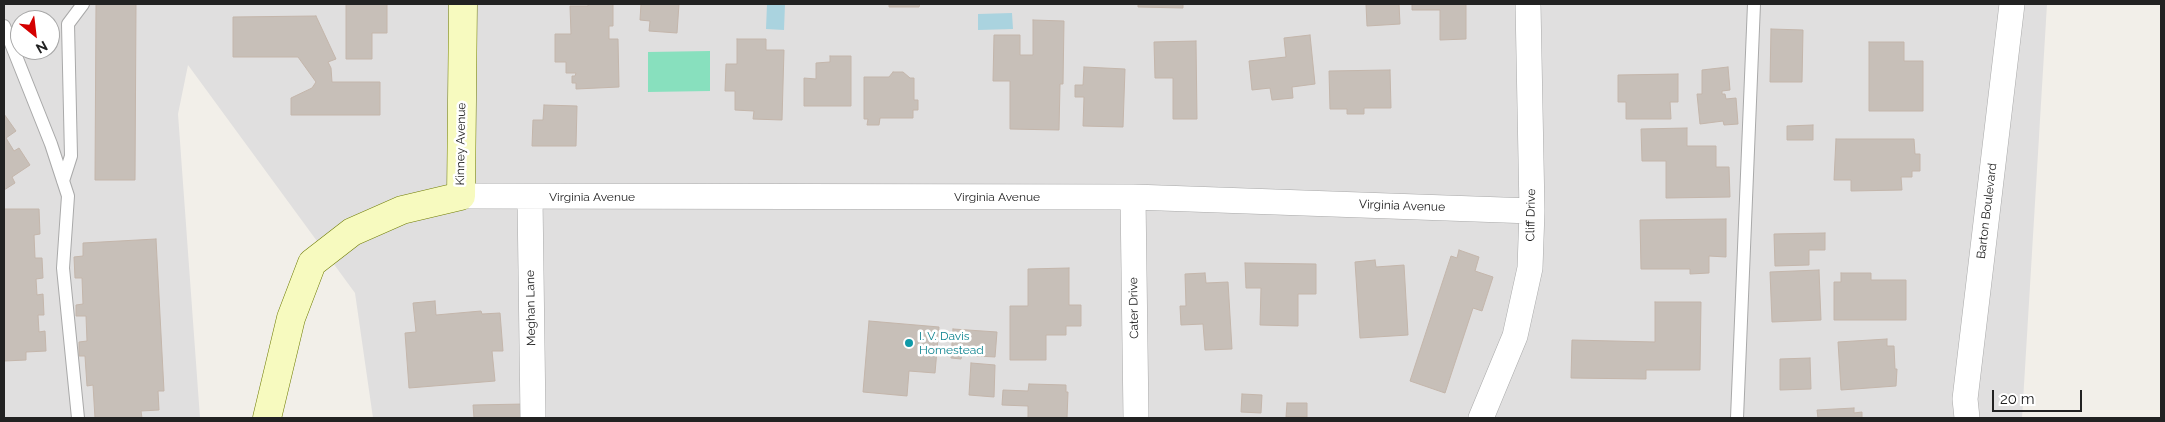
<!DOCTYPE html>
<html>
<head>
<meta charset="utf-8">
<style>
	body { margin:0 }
	#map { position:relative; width:2165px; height:422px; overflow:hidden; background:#f2efe9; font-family:Raleway,sans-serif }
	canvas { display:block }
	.frame { position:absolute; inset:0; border:5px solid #222; pointer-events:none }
	.north { position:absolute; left:10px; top:10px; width:50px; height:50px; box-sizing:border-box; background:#fff; border:1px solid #a7a7a7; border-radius:50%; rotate:151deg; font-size:14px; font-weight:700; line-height:20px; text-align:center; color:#222 }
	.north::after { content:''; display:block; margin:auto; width:18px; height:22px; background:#d40000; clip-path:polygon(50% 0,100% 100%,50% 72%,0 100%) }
	.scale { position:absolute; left:1992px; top:390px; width:90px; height:22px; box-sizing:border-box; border:2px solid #222; border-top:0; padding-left:6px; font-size:15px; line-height:18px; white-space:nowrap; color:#222; -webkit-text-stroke:4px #fff; paint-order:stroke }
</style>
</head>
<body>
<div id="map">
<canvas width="2165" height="422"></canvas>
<div class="frame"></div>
<div class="north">N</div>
<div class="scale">20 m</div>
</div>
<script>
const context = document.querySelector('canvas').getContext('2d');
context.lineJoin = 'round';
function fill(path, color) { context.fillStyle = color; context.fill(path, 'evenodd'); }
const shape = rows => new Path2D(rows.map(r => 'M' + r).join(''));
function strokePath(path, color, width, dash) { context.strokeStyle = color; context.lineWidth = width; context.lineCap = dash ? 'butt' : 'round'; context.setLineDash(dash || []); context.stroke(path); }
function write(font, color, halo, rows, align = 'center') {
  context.font = font + ' Raleway,sans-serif'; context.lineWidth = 5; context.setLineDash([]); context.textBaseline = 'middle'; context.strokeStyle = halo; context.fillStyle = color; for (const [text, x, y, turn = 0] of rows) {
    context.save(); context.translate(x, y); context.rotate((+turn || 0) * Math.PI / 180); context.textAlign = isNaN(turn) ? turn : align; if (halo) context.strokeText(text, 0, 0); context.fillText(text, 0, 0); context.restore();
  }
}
const residential = shape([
	[4,4,2047,4,2022,418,373,418,355,293,188,65,178,114,200,418,4,418],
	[20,20,50,20,50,50,20,50]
]);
const pitch = shape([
	[710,51,710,91,648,92,648,52]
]);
const water = shape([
	[767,4,785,4,784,30,766,29],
	[1012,13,1013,29,978,30,978,14]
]);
const building = shape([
	[96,4,136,4,135,180,95,180,96,4],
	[346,4,387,4,387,33,372,33,372,59,346,59,346,4],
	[588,4,613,4,613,26,609,26,609,39,618,39,619,87,576,89,576,83,572,83,572,76,575,76,576,73,566,73,566,62,555,62,555,34,571,34,570,6,588,6,588,4],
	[641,4,679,4,677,33,649,31,650,21,640,20,641,4],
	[889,4,920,4,919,7,889,7,889,4],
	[1138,4,1183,4,1183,8,1138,7,1138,4],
	[1366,4,1399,4,1400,24,1367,26,1366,4],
	[1412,4,1466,4,1466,39,1440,40,1440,10,1412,10,1412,4],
	[316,16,336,59,328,62,331,68,332,82,380,82,380,115,291,115,291,98,312,88,316,82,298,57,233,57,233,17,316,16],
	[1033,20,1064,21,1063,84,1060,84,1059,130,1010,129,1010,81,993,81,994,35,1020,35,1020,55,1033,55,1033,20],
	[1771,29,1803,30,1802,82,1770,82,1771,29],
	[1310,35,1315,84,1292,87,1293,98,1272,100,1270,88,1252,90,1249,61,1286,57,1284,38,1310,35],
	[737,39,766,39,766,50,784,50,782,120,753,119,754,111,735,110,735,91,725,91,726,64,737,64,737,39],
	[1196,41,1197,119,1173,119,1173,78,1155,78,1154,42,1196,41],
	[1869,42,1904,42,1904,61,1923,61,1923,111,1869,111,1869,42],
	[830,56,851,56,851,106,804,106,804,78,816,79,816,63,830,62,830,56],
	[1084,67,1125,69,1123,127,1083,126,1084,97,1075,97,1075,85,1083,85,1084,67],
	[1728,67,1730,90,1722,91,1722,94,1725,94,1726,99,1736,98,1738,124,1724,125,1723,121,1700,124,1697,94,1702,94,1702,70,1728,67],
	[1390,70,1391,108,1364,108,1364,114,1347,114,1347,109,1330,109,1329,71,1390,70],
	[893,72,903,72,910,78,914,78,914,100,918,100,918,110,913,110,913,118,880,118,879,125,867,125,868,119,864,119,864,77,889,77,893,72],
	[1678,74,1678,102,1670,102,1671,119,1626,119,1626,102,1618,102,1618,75,1678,74],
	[544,105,577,106,576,146,532,146,533,120,543,120,544,105],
	[4,114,16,131,6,138,14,151,19,148,30,165,12,177,15,183,4,190,4,114],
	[1813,125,1813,140,1787,140,1787,126,1813,125],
	[1687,128,1687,146,1716,146,1716,167,1729,167,1730,197,1666,198,1666,161,1642,161,1641,129,1687,128],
	[1836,139,1914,139,1915,154,1920,154,1920,171,1912,171,1912,177,1901,177,1902,190,1851,191,1851,180,1834,180,1836,139],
	[4,209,39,209,40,234,34,235,35,258,42,258,43,278,36,279,37,295,43,294,44,315,38,315,39,332,45,331,46,351,26,352,26,360,4,361,4,209],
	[1726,219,1726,257,1709,256,1709,273,1690,274,1690,269,1641,269,1640,220,1726,219],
	[1825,233,1825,250,1809,250,1809,265,1775,266,1774,234,1825,233],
	[156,239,164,391,158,391,159,410,141,411,142,418,95,418,93,385,87,386,85,356,79,356,79,342,87,341,86,316,76,316,76,305,83,304,82,278,75,278,74,257,83,256,83,243,156,239],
	[1459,250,1479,257,1475,271,1493,277,1482,311,1473,308,1445,393,1410,381,1451,256,1457,258,1459,250],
	[1375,260,1376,267,1404,265,1408,335,1360,338,1355,262,1375,260],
	[1245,263,1316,264,1316,294,1298,294,1298,326,1260,325,1261,288,1246,288,1245,263],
	[1069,268,1069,305,1081,305,1081,326,1066,326,1066,335,1046,335,1046,360,1010,360,1010,306,1028,306,1028,269,1069,268],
	[1819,270,1821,320,1772,322,1770,272,1819,270],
	[1205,273,1206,283,1228,282,1232,349,1205,350,1203,324,1181,325,1180,306,1186,306,1185,274,1205,273],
	[1841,273,1871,273,1871,280,1906,280,1906,320,1834,320,1834,282,1841,282,1841,273],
	[435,301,436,315,481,311,482,314,500,313,503,351,492,351,495,381,409,388,405,333,416,332,413,303,435,301],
	[1655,302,1701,302,1700,370,1646,370,1646,379,1571,378,1572,340,1655,342,1655,302],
	[869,321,939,327,935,373,909,371,907,396,863,392,869,321],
	[953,329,997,332,995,357,962,355,961,359,951,358,953,329],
	[1887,339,1887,346,1894,346,1895,369,1897,369,1896,386,1841,390,1838,342,1887,339],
	[1810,358,1811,389,1780,390,1780,359,1810,358],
	[971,363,995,365,994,397,969,395,971,363],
	[1029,384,1066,385,1066,392,1068,392,1067,418,1028,418,1028,406,1002,405,1003,390,1028,391,1029,384],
	[1242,394,1262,395,1261,413,1241,412,1242,394],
	[1287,403,1307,403,1307,417,1286,417,1287,403],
	[525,404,526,418,474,418,473,405,525,404],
	[1854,408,1854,413,1862,412,1862,418,1818,418,1817,410,1854,408]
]);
const lane = shape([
	[4,26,51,144,68,196,63,268,78,418],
	[63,181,71,156,68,24,83,4],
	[1737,418,1754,4]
]);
const street = shape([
	[461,196,1133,197,1532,211],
	[1133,197,1136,418],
	[530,198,533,418],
	[1481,418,1515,336,1530,268,1532,211,1528,4],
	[1967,418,1965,399,2012,4]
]);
const secondary = shape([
	[267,418,291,318,312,263,352,232,402,210,461,196,463,4]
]);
const markers = [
	[909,343,5,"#0f9aa8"]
];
const streetNames = [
	["Kinney Avenue",461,144,-89],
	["Virginia Avenue",592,197],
	["Virginia Avenue",997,197],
	["Virginia Avenue",1402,206,2],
	["Barton Boulevard",1987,211,-83],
	["Cliff Drive",1531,215,-89],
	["Meghan Lane",531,308,-91],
	["Cater Drive",1134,308,-91]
];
const cultureNames = [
	["I. V. Davis",919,336],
	["Homestead",919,350]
];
fill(residential, '#e0dfdf');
fill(pitch, '#88e0be');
fill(water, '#aad3df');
fill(building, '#c7bfb8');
strokePath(building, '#c4b6ab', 1);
strokePath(lane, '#a9a9a9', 14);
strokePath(street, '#a9a9a9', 26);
strokePath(secondary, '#707d05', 29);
strokePath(lane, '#fff', 12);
strokePath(street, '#fff', 25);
strokePath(secondary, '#f7fabf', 28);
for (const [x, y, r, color] of markers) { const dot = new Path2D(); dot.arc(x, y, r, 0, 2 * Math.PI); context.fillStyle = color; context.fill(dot); strokePath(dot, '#fff', 2); }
write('12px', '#222', '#fff', streetNames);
write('12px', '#0d838f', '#fff', cultureNames, 'left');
</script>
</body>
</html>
